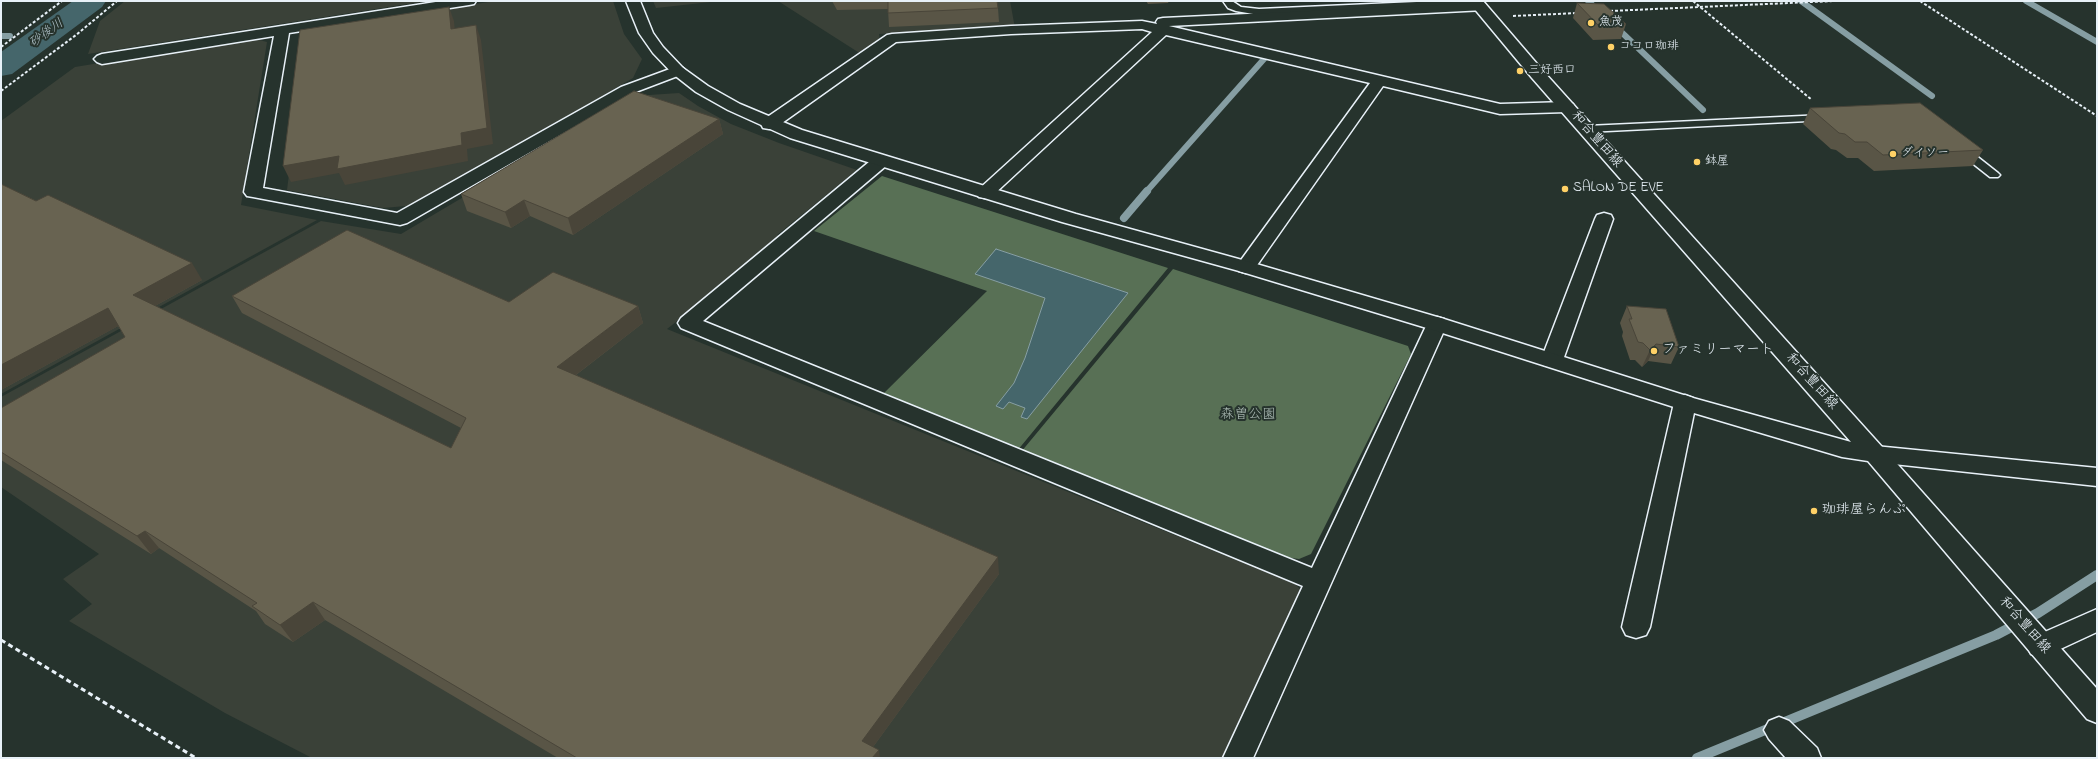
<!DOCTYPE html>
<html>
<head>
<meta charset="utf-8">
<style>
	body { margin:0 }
	#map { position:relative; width:2098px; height:759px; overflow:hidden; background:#26332d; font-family:"Indie Flower",sans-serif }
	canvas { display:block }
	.frame { position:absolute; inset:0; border:2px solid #e8f1f8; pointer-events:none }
</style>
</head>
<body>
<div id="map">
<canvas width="2098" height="759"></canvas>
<div class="frame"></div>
</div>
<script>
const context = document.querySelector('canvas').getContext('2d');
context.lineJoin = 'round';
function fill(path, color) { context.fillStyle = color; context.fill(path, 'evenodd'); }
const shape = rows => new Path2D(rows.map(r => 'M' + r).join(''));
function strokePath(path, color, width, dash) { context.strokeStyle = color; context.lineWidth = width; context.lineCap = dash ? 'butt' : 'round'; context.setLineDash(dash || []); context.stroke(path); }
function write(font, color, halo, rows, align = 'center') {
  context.font = font + ' "Indie Flower","Klee One",sans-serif'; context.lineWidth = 4; context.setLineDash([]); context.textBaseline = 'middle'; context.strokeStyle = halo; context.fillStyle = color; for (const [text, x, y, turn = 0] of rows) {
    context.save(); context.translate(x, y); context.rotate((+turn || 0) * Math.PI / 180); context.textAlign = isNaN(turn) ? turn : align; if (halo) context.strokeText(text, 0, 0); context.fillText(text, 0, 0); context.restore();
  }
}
const built = shape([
	[125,1,427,1,88,54,100,21],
	[495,1,613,1,624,34,642,59,633,78,424,200,406,206,383,208,287,190,307,30],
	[653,1,720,1,656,8],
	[778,1,1010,1,1015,28,879,34,880,41,861,54],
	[252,38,267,42,241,205,317,220,1,394,1,121,75,67],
	[679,93,698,106,731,124,779,143,857,170,777,235,783,237,667,329,1295,584,1306,595,1224,758,312,758,225,713,69,621,92,604,63,579,99,554,1,487,1,397,321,221,401,234,634,96]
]);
const green = shape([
	[22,39,30,39,1,61,1,53],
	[882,176,1168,268,1017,451,882,395,987,291,814,231],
	[1173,269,1408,346,1411,354,1311,554,1299,559,1285,557,1021,452]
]);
const water = shape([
	[996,249,1128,293,1027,419,1021,417,1025,408,1009,402,1003,409,996,406,1014,383,1025,358,1045,298,975,274,996,249]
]);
const streamFar2 = shape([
	[1588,1,1598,10],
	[1801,1,1932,96],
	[2026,1,2097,42],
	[1615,26,1703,110],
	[1,36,10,36],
	[1146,192,1264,59]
]);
const streamFar1 = shape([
	[1124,218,1147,191]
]);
const stream = shape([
	[1697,758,1996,635,2038,613,2097,575]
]);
const river = shape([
	[73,1,106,1,102,7,12,74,1,76,1,52,73,1]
]);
const pathFar1 = shape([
	[1693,1,1812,100],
	[1920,1,2097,116],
	[1610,11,1834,1],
	[1513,16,1577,13],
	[1,47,62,1],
	[1,91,76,35,117,1]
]);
const path = shape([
	[1,640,196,758]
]);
const lane = shape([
	[1223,1,1232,1,1241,7,1259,9,1439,1,1480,2,1476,5,1259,15,1236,11,1228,8,1223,1],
	[1824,115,1829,118,1828,120,1587,132,1582,129,1587,126,1824,115],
	[1961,146,1965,147,1998,173,2000,175,1998,177,1990,177,1957,151,1956,149,1961,146]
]);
const street = shape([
	[442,1,476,1,474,4,469,5,289,33,263,188,397,213,621,87,678,66,683,68,686,71,683,74,633,93,407,223,400,225,253,197,247,196,244,192,274,36,102,64,97,62,94,59,97,56,102,54,442,1],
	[1480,3,1485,4,1487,7,1485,10,1169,26,1500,104,1567,102,1573,104,1575,107,1573,110,1567,112,1500,114,1383,86,1253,271,1246,273,1239,271,1236,267,1370,83,1166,35,991,197,985,198,979,197,976,193,979,189,1152,32,1142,29,1011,34,896,42,775,128,769,129,763,128,761,124,763,120,887,35,892,34,1011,26,1142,21,1157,24,1156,22,1158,19,1163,18,1480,3],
	[881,156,887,157,890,161,887,165,703,321,1312,568,1427,324,1430,319,1437,317,1444,319,1447,324,1253,758,1223,758,1303,586,681,328,678,323,681,318,875,157,881,156],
	[1604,213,1611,215,1613,219,1563,360,1560,365,1552,367,1544,365,1541,360,1595,219,1597,215,1604,213],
	[1685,395,1693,398,1696,403,1650,627,1646,635,1636,638,1626,635,1622,627,1674,403,1677,398,1685,395],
	[1875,446,2097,468,2097,486,1875,462,1867,460,1863,454,1867,448,1875,446],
	[2097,609,2097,632,2041,658,2031,654,2027,646,2031,638,2097,609],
	[1779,717,1789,721,1817,748,1821,758,1786,758,1769,739,1764,730,1769,721,1779,717]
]);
const secondary = shape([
	[626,1,640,1,653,33,663,47,683,68,708,86,740,104,802,130,1076,214,1253,263,1444,319,1693,398,1851,442,1532,78,1468,1,1483,1,1544,72,1883,448,2097,689,2097,723,2087,719,1868,461,1842,457,1677,408,1430,329,1239,271,1062,222,790,138,728,110,696,92,673,74,653,53,639,33,626,1]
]);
const wall = shape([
	[832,1,997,1,998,8,999,22,889,27,888,9,837,10],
	[1146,1,1169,1,1168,3,1148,4],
	[1577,3,1626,24,1621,39,1593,40,1573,18],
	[1810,108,1983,150,1973,166,1874,171,1858,158,1847,158,1836,150,1831,149,1803,124],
	[719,119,723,134,573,235,530,216,511,228,467,211,461,194],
	[1,184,202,280,155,306,451,448,461,428,242,313,232,296,509,302,638,306,643,323,576,375,999,574,873,747,880,758,558,758,325,620,293,642,265,624,256,611,159,548,151,554,1,460,1,408,125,337,118,326,1,390],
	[1627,306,1679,347,1671,364,1648,361,1642,367,1635,360,1630,360,1622,336,1623,332,1620,323]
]);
const shadedWall = shape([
	[449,7,454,21,456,44,451,29],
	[476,25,481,40,493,144,467,149,468,161,345,185,339,173,291,182,283,166],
	[719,119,723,134,573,235,568,218],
	[524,200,530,216,511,228,505,212],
	[192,263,202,280,144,312,133,295],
	[638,306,643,323,564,384,557,367],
	[108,308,120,325,1,390,1,365],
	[1656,344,1648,361,1642,367,1650,350],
	[145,531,159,548,151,554,137,536],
	[998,557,999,574,865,758,862,741],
	[313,602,325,620,293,642,280,625],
	[879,750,880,758,872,758]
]);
const building = shape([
	[888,1,997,1,998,8,888,13,888,1],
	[1577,3,1604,4,1626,24,1598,25,1577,3],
	[449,7,451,29,476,25,487,128,461,133,462,145,337,169,339,156,283,166,300,30,449,7],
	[634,91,719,119,568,218,524,200,505,212,461,194,634,91],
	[1920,103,1983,150,1883,155,1867,142,1855,142,1845,134,1839,133,1810,108,1920,103],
	[1,184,36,201,48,195,192,263,133,295,451,448,466,418,232,296,347,230,509,302,553,272,638,306,557,367,998,557,862,741,879,750,872,758,577,758,313,602,280,625,252,606,257,603,145,531,137,536,1,452,1,408,125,337,108,308,1,365,1,184],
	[1627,306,1666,309,1679,347,1656,344,1650,350,1643,343,1638,342,1629,319,1632,319,1627,306]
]);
const markers = [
	[1591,23,4,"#ffd166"],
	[1611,47,4,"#ffd166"],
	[1520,71,4,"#ffd166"],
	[1893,154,4,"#ffd166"],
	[1697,162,4,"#ffd166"],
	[1565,189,4,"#ffd166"],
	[1654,351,4,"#ffd166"],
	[1814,511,4,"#ffd166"]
];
const farPoinames = [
	["魚茂",1599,23],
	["ココロ珈琲",1619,47],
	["三好西口",1528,71],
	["ダイソー",1901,154],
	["鉢屋",1705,162]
];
const farWaternames = [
	["砂後川",47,34,-36]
];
const streetNames = [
	["和合豊田線",1596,140,49],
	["和合豊田線",1811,382,48],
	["和合豊田線",2024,626,49]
];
const poiNames = [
	["SALON DE EVE",1573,189],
	["ファミリーマート",1662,351],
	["珈琲屋らんぷ",1822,511]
];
const parkNames = [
	["森曽公園",1248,416]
];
fill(built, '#3a4138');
fill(green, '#587055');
fill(water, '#45666b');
strokePath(water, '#869ea3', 1);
strokePath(streamFar2, '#869ea3', 6);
strokePath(streamFar1, '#869ea3', 8);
strokePath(stream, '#869ea3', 10);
fill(river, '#45666b');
strokePath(lane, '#e8f1f8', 3);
strokePath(street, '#e8f1f8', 3);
strokePath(secondary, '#e8f1f8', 3);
strokePath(pathFar1, '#e8f1f8', 2, [3, 2]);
strokePath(path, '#e8f1f8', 3, [5, 3.5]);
fill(lane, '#26332d');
fill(street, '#26332d');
fill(secondary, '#26332d');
fill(wall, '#595546');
fill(shadedWall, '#494539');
fill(building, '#686351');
strokePath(building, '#494539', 1);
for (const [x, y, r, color] of markers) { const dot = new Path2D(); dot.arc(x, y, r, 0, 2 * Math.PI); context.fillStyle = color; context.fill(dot); strokePath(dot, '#26332d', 1.5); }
write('12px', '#e8f1f8', '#26332d', farPoinames, 'left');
write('italic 13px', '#afc0c7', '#26332d', farWaternames);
write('14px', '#e8f1f8', '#26332d', streetNames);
write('14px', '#e8f1f8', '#26332d', poiNames, 'left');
write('14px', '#aebdb7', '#26332d', parkNames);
</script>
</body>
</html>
